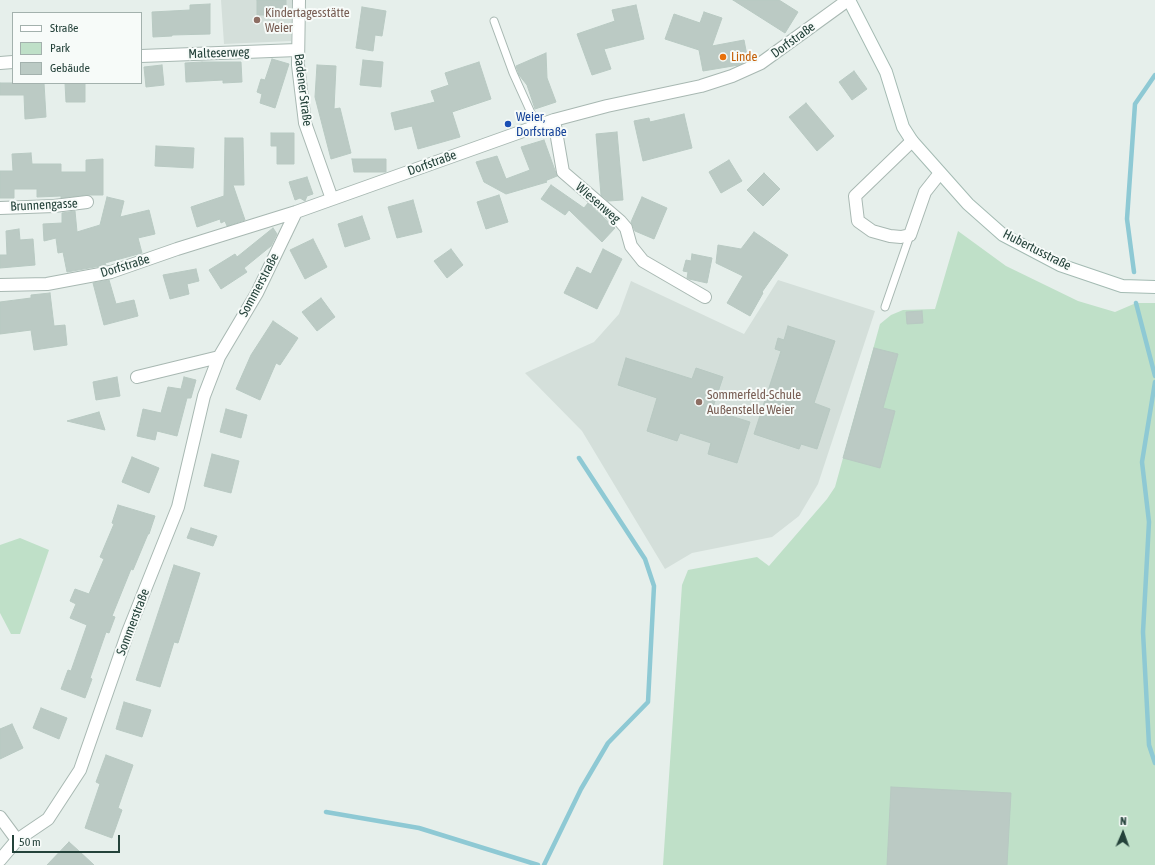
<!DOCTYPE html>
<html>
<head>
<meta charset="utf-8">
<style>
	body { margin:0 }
	#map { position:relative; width:1155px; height:865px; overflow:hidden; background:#e6efeb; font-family:"Asap Condensed",sans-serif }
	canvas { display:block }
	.legend { position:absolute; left:12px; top:12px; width:130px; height:72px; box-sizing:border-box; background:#f7fbf9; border:1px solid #a3b1ad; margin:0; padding:5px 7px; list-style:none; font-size:12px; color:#24423a }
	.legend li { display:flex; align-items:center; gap:8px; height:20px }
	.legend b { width:20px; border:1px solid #a3b1ad }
	.north { position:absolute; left:1103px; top:813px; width:40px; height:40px; -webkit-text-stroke:3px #f7fbf9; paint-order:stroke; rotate:2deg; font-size:11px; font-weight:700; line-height:16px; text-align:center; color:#24423a }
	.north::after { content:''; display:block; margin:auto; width:14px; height:18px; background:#24423a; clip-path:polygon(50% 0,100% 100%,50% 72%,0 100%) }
	.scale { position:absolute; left:12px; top:835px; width:108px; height:18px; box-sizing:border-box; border:2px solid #24423a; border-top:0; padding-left:5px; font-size:12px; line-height:14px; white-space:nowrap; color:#24423a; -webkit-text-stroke:3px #f7fbf9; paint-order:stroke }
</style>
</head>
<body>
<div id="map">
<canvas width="1155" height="865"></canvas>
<ul class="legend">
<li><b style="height:5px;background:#fff"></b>Straße</li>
<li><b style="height:11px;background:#bfe0c8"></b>Park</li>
<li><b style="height:11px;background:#bbcac4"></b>Gebäude</li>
</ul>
<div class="north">N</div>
<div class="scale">50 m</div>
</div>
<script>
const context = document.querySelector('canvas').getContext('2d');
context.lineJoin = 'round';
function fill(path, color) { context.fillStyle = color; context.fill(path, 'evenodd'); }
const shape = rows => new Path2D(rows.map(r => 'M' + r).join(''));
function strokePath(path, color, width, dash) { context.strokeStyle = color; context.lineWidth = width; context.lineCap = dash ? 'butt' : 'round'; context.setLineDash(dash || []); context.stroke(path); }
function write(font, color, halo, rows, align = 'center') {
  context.font = font + ' "Asap Condensed",sans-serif'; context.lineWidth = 4; context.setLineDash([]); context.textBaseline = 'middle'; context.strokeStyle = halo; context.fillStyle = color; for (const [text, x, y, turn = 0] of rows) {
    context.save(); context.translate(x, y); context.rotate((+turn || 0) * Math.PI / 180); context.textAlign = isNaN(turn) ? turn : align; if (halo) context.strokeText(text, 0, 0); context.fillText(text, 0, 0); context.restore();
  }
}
const built = shape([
	[221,0,292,0,291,41,224,44],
	[778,280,875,311,818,484,799,516,772,537,692,553,665,569,582,431,525,373,594,342,619,314,631,281,744,334]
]);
const green = shape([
	[958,231,1006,266,1078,301,1115,312,1136,303,1155,303,1155,865,663,865,682,585,688,570,757,557,769,566,827,499,835,487,880,324,891,315,903,310,935,309],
	[20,538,49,550,20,634,11,634,0,613,0,545]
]);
const stream = shape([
	[1134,272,1127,219,1135,104,1155,75],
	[1136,303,1155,376],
	[1155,382,1142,462,1149,522,1143,632,1149,745,1155,763],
	[326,812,419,828,538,865],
	[544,865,581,789,608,743,648,702,654,586,645,559,579,458]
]);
const building = shape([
	[257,0,286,0,286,15,257,15,257,0],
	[733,0,779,0,798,12,785,33,733,0],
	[210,4,210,34,172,35,172,36,153,37,152,12,190,10,190,5,210,4],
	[636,5,644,39,604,49,611,69,592,75,577,34,615,21,612,10,636,5],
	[362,7,386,11,382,36,375,35,373,51,356,48,362,7],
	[704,12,722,18,712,46,744,40,748,61,739,65,703,71,699,50,665,39,674,14,700,23,704,12],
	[546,53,547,78,556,102,535,109,527,85,519,75,516,66,546,53],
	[272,59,289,64,275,108,260,103,262,94,257,92,261,79,265,80,272,59],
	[363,60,383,62,381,87,360,85,363,60],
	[202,62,241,62,242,82,223,83,223,80,186,82,185,63,202,62],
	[479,62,491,99,452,112,460,137,418,149,412,126,395,130,391,113,435,102,431,91,449,85,445,73,479,62],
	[162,65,164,85,146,87,144,67,162,65],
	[317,65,336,66,334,109,340,108,351,153,331,159,315,97,317,65],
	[854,71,867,89,852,100,839,82,854,71],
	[0,83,44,83,46,117,25,119,24,95,0,95,0,83],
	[65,83,85,83,85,102,66,102,65,83],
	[806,103,834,136,817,151,789,117,806,103],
	[684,114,692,148,643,161,634,121,649,118,650,122,684,114],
	[617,132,623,200,608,201,601,195,596,134,617,132],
	[271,133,294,133,294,164,277,164,277,146,271,146,271,133],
	[225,138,243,138,244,185,233,185,245,220,227,226,225,221,221,223,220,219,197,227,191,207,224,196,225,138],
	[544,140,557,176,545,181,547,182,506,194,484,182,476,162,497,156,506,179,530,170,521,147,544,140],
	[156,146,194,148,193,168,155,166,156,146],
	[31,153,32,164,61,164,61,172,86,172,86,160,103,159,103,195,86,195,61,198,61,196,37,197,37,189,14,189,14,198,0,198,0,171,13,171,12,154,31,153],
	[352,159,386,159,386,172,354,172,352,159],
	[729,160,742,181,721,193,709,172,729,160],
	[764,173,780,189,763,206,747,190,764,173],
	[307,177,313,194,307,196,305,201,300,198,295,200,289,182,307,177],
	[551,185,584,208,588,203,615,228,602,242,569,210,565,215,541,199,551,185],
	[499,195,508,222,486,229,477,202,499,195],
	[107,197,124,201,120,217,149,210,155,234,138,238,142,253,105,263,106,265,67,272,63,252,58,253,56,238,44,241,43,224,62,223,62,213,75,211,77,232,100,225,107,197],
	[642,197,667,208,654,239,635,231,631,222,642,197],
	[413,200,422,232,397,238,388,207,413,200],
	[362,216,370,239,345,247,338,224,362,216],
	[273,228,277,234,271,246,244,268,247,272,221,289,209,270,235,254,237,257,273,228],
	[19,229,20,240,33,239,35,265,0,268,0,255,7,255,6,231,19,229],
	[754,232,788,255,762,292,763,293,750,316,727,303,743,276,716,263,718,245,741,249,754,232],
	[313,239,327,267,305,279,290,250,313,239],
	[451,249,463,265,447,278,434,261,451,249],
	[603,249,622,259,597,309,564,293,577,267,591,274,603,249],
	[692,254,712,258,707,283,689,279,687,278,688,272,683,271,686,260,691,261,692,254],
	[196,269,199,281,187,284,189,294,170,299,163,275,196,269],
	[109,280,116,304,134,300,138,316,104,325,93,283,109,280],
	[50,293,54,326,65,325,67,345,34,350,31,330,0,334,0,302,31,298,31,295,50,293],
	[321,298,335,317,317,331,302,312,321,298],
	[922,311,923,323,907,324,906,312,922,311],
	[273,321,298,338,280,365,276,363,260,400,236,389,251,355,273,321],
	[788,326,835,341,814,403,830,409,817,449,801,444,799,449,754,434,781,351,775,349,778,338,784,340,788,326],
	[874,348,898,354,883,408,895,411,880,468,843,458,874,348],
	[626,358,692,379,696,368,723,377,712,410,750,422,737,463,708,454,711,443,680,433,677,441,647,431,657,398,618,385,626,358],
	[117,377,120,396,96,400,93,382,117,377],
	[184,377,196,380,191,398,187,398,177,436,157,431,155,440,137,436,143,409,161,413,168,387,181,389,184,377],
	[226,409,247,415,241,438,220,432,226,409],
	[99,412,105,430,67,421,99,412],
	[212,454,239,461,231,493,204,486,212,454],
	[132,457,159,468,149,493,122,482,132,457],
	[118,505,155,516,149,534,148,534,133,570,131,569,112,616,115,617,109,633,106,632,90,678,92,679,85,698,61,689,68,670,71,671,87,625,70,618,76,604,70,601,75,589,89,594,104,559,100,557,114,524,112,523,118,505],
	[191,528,217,536,213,546,187,538,191,528],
	[174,565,200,573,178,643,174,642,160,687,136,680,174,565],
	[124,702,151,710,142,737,116,729,124,702],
	[41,708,67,718,59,739,33,728,41,708],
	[12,724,23,748,0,759,0,729,12,724],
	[106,755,133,765,118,808,122,810,112,838,85,828,100,784,96,782,106,755],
	[891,787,1011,793,1007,865,887,865,891,787],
	[69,842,79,851,94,865,47,865,69,842]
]);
const lane = shape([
	[494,21,513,73,537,126],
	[885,307,910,235]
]);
const street = shape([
	[299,0,298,65,305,123,332,199],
	[141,56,297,50],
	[0,63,13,62],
	[554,120,563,172,620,221,626,228,631,246,643,261,705,297],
	[912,141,855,196,858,221,872,231,890,236,901,237,910,235,925,192,940,173],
	[0,208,54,206,87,202],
	[0,285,47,284,111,272,177,249,296,212,554,120,607,106,701,86,732,76,761,63,848,0],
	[137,377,219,357],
	[0,817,17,840],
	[0,860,17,840,48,819,80,770,128,632,178,507,204,396,219,357,257,293,296,212]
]);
const secondary = shape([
	[849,0,886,72,903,127,912,141,968,204,1003,235,1060,265,1122,286,1155,287]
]);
const markers = [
	[257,20,4,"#8d6e63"],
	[723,57,4,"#e8710a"],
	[508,124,4,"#1a4fb4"],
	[699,402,4,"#8d6e63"]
];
const educationNames = [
	["Kindertagesstätte",265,13],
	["Weier",265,28],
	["Sommerfeld-Schule",707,395],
	["Außenstelle Weier",707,410]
];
const streetNames = [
	["Dorfstraße",793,40,-36],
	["Malteserweg",219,53,-2],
	["Badener Straße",303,90,83],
	["Dorfstraße",432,163,-20],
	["Wiesenweg",598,203,41],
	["Brunnengasse",44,205,-3],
	["Hubertusstraße",1037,250,27],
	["Dorfstraße",125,266,-17],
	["Sommerstraße",259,285,-62],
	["Sommerstraße",133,622,-69]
];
const foodNames = [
	["Linde",731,57]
];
const transitNames = [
	["Weier,",516,117],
	["Dorfstraße",516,132]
];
fill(built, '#d4dfda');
fill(green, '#bfe0c8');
strokePath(stream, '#8ec9d4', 4.5);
fill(building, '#bbcac4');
strokePath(building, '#b8c9c2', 1);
strokePath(lane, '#a8b8b2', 9);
strokePath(street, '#a8b8b2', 14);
strokePath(secondary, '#a4bbb3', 14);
strokePath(lane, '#fff', 7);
strokePath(street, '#fff', 12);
strokePath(secondary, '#fff', 12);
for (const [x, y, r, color] of markers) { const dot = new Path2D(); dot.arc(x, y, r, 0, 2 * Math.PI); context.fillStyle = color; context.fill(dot); strokePath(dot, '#f7fbf9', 1.5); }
write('13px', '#785e54', '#f7fbf9', educationNames, 'left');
write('13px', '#24423a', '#f7fbf9', streetNames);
write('13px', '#c56008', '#f7fbf9', foodNames, 'left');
write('13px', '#164399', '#f7fbf9', transitNames, 'left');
</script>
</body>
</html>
